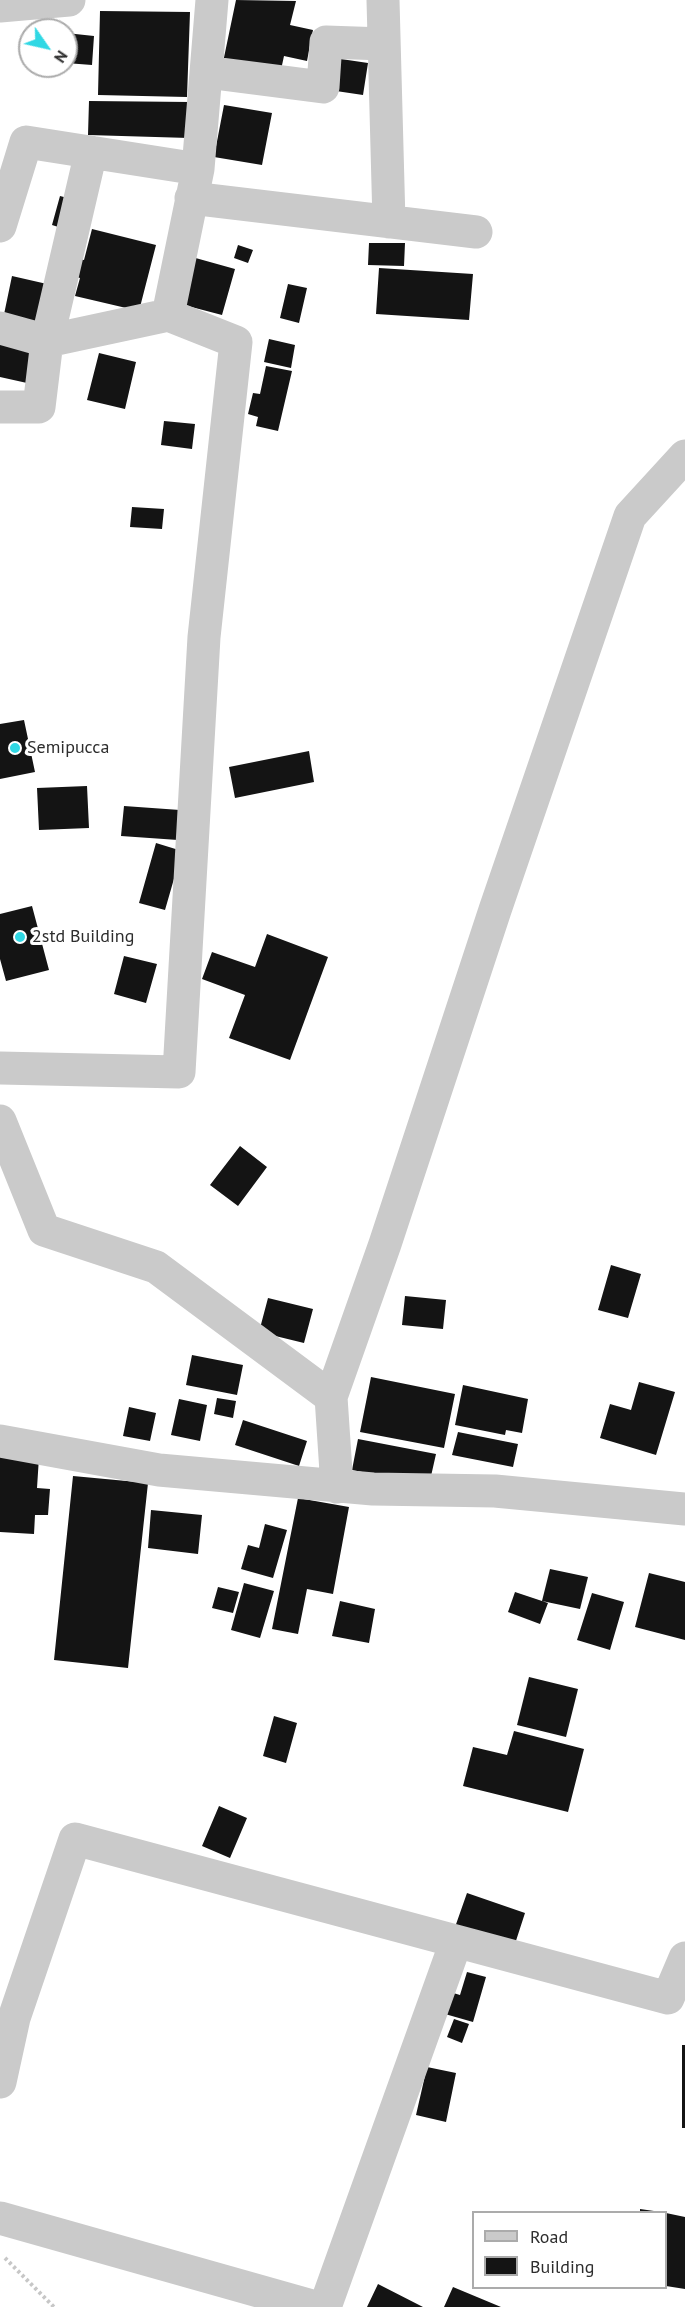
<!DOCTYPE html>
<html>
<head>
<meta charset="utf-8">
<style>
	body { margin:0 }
	#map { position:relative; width:685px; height:2307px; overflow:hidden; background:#fff; font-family:"PT Sans",sans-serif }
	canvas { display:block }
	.legend { position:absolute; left:472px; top:2211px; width:195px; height:78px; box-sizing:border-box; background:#fff; border:2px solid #ababab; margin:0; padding:8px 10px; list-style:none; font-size:18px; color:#2d2d2d }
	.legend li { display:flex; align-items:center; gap:12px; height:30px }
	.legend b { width:30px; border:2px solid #ababab }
	.north { position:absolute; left:18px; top:18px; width:60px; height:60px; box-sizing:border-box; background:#fff; border:2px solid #ababab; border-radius:50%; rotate:124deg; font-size:16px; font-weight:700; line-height:24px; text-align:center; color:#2d2d2d }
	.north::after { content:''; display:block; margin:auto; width:21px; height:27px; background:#30d8e4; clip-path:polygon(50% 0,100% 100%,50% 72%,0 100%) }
</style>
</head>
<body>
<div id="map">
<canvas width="685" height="2307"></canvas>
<ul class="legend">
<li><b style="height:8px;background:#cacaca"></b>Road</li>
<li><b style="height:16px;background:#141414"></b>Building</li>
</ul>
<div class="north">N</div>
</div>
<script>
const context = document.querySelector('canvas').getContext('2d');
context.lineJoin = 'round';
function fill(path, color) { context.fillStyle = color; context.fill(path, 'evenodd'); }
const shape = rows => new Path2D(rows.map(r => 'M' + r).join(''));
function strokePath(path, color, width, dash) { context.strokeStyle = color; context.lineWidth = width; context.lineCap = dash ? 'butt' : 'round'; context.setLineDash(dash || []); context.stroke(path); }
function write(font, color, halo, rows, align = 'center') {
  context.font = font + ' "PT Sans",sans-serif'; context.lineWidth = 6; context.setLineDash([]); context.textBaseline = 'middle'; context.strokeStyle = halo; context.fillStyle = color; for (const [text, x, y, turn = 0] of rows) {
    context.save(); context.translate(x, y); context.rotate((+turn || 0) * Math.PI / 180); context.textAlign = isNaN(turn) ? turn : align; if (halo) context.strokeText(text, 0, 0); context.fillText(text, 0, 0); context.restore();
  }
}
const building = shape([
	[236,0,296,1,290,25,313,30,307,61,284,56,279,79,222,67],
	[100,11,190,12,187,97,98,95],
	[66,33,94,36,92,65,66,63],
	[341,59,368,63,363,95,336,91],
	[89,101,190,102,189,138,88,135],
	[224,105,272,113,262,165,214,157],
	[60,196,79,201,71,231,52,225],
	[92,229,156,245,139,311,75,296,80,278,67,274,71,257,84,260],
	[369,243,405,243,404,266,368,265],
	[238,245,253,250,248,263,234,258],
	[192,257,235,269,222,315,180,304],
	[379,268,473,274,469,320,376,314],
	[12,276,47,284,37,332,2,324],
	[288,284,307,288,299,323,280,318],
	[0,336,35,343,27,383,0,377],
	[269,339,295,345,291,368,264,362],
	[99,353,136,362,125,409,87,400],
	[266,366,292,371,278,431,256,426,258,417,248,414,253,393,260,394],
	[164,421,195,424,192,449,161,445],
	[132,507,164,509,162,529,130,527],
	[24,720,35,772,0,779,0,724],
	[309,751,314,782,235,798,229,767],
	[87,786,89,828,39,830,37,788],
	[124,806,180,810,178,840,121,836],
	[156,843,182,851,165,910,139,903],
	[32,906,49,970,6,981,0,959,0,914],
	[267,934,328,957,290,1060,229,1038,245,995,202,979,212,952,255,967],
	[124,956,157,964,146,1003,114,994],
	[240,1146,267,1167,238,1206,210,1185],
	[611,1265,641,1274,628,1318,598,1310],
	[405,1296,446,1300,443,1329,402,1325],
	[268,1298,313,1309,304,1343,259,1332],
	[192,1355,243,1365,237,1395,186,1385],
	[371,1377,455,1394,444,1448,360,1432],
	[639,1382,675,1392,656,1455,600,1438,610,1404,631,1410],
	[463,1385,528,1399,522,1433,506,1430,505,1435,455,1425],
	[217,1398,236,1401,233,1418,214,1414],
	[179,1399,207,1405,200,1441,171,1435],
	[129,1407,156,1413,150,1441,123,1436],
	[243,1420,307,1441,299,1466,235,1445],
	[458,1432,518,1444,513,1467,452,1455],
	[358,1439,436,1454,429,1485,352,1470],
	[0,1455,39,1457,37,1488,50,1489,48,1515,35,1515,34,1534,0,1532],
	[73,1476,148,1483,128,1668,54,1660],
	[298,1498,349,1507,333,1594,307,1589,298,1634,272,1629],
	[151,1510,202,1515,198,1554,148,1548],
	[265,1524,287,1530,273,1578,241,1569,248,1545,259,1548],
	[550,1569,588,1577,580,1609,542,1601],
	[649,1573,685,1582,685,1640,635,1627],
	[244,1583,274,1591,260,1638,231,1630],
	[218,1587,239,1592,233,1613,212,1608],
	[515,1592,548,1603,540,1624,508,1612],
	[592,1593,624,1602,610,1650,577,1640],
	[340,1601,375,1609,369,1643,332,1636],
	[529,1677,578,1689,566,1737,517,1725],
	[274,1716,297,1723,286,1763,263,1756],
	[514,1731,584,1749,568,1812,463,1786,473,1747,507,1755],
	[219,1806,247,1818,230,1858,202,1846],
	[467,1893,525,1913,513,1950,454,1930],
	[467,1972,486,1977,473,2022,445,2014,450,1992,460,1995],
	[454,2019,469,2024,462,2043,447,2037],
	[682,2045,685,2045,685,2128,682,2128],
	[427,2067,456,2073,446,2122,416,2115],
	[640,2209,654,2211,654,2212,640,2212],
	[666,2213,685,2217,685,2289,666,2286],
	[378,2284,423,2307,367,2307],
	[453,2287,501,2307,444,2307]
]);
const path = shape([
	[5,2258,54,2307]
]);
const minor = shape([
	[383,0,389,222],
	[0,6,69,0],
	[206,72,323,87,326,42,384,44],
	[191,198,476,232],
	[0,226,26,142,198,169],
	[0,328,47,341,91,152],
	[0,407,39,407,47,341,168,315],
	[0,1068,179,1072,204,637,236,342,168,315,198,169,212,0],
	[0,1121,44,1230,156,1267,331,1397,337,1487],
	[331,1397,385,1244,495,910,630,516,685,456],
	[0,1441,159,1470,373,1489,495,1491,685,1509],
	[0,2082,14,2018,75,1839,668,1998,685,1958],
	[0,2218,315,2307],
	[325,2307,456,1942]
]);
const markers = [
	[15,748,6,"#30d8e4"],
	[20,937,6,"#30d8e4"]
];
const poiNames = [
	["Semipucca",27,748],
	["2std Building",32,937]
];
fill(building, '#141414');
strokePath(path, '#c7c7c7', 4, [3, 3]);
strokePath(minor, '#cacaca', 33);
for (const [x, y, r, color] of markers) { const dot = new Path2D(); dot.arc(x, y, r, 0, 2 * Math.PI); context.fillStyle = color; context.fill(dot); strokePath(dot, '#fff', 2); }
write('18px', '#2d2d2d', '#fff', poiNames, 'left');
</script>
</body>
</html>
